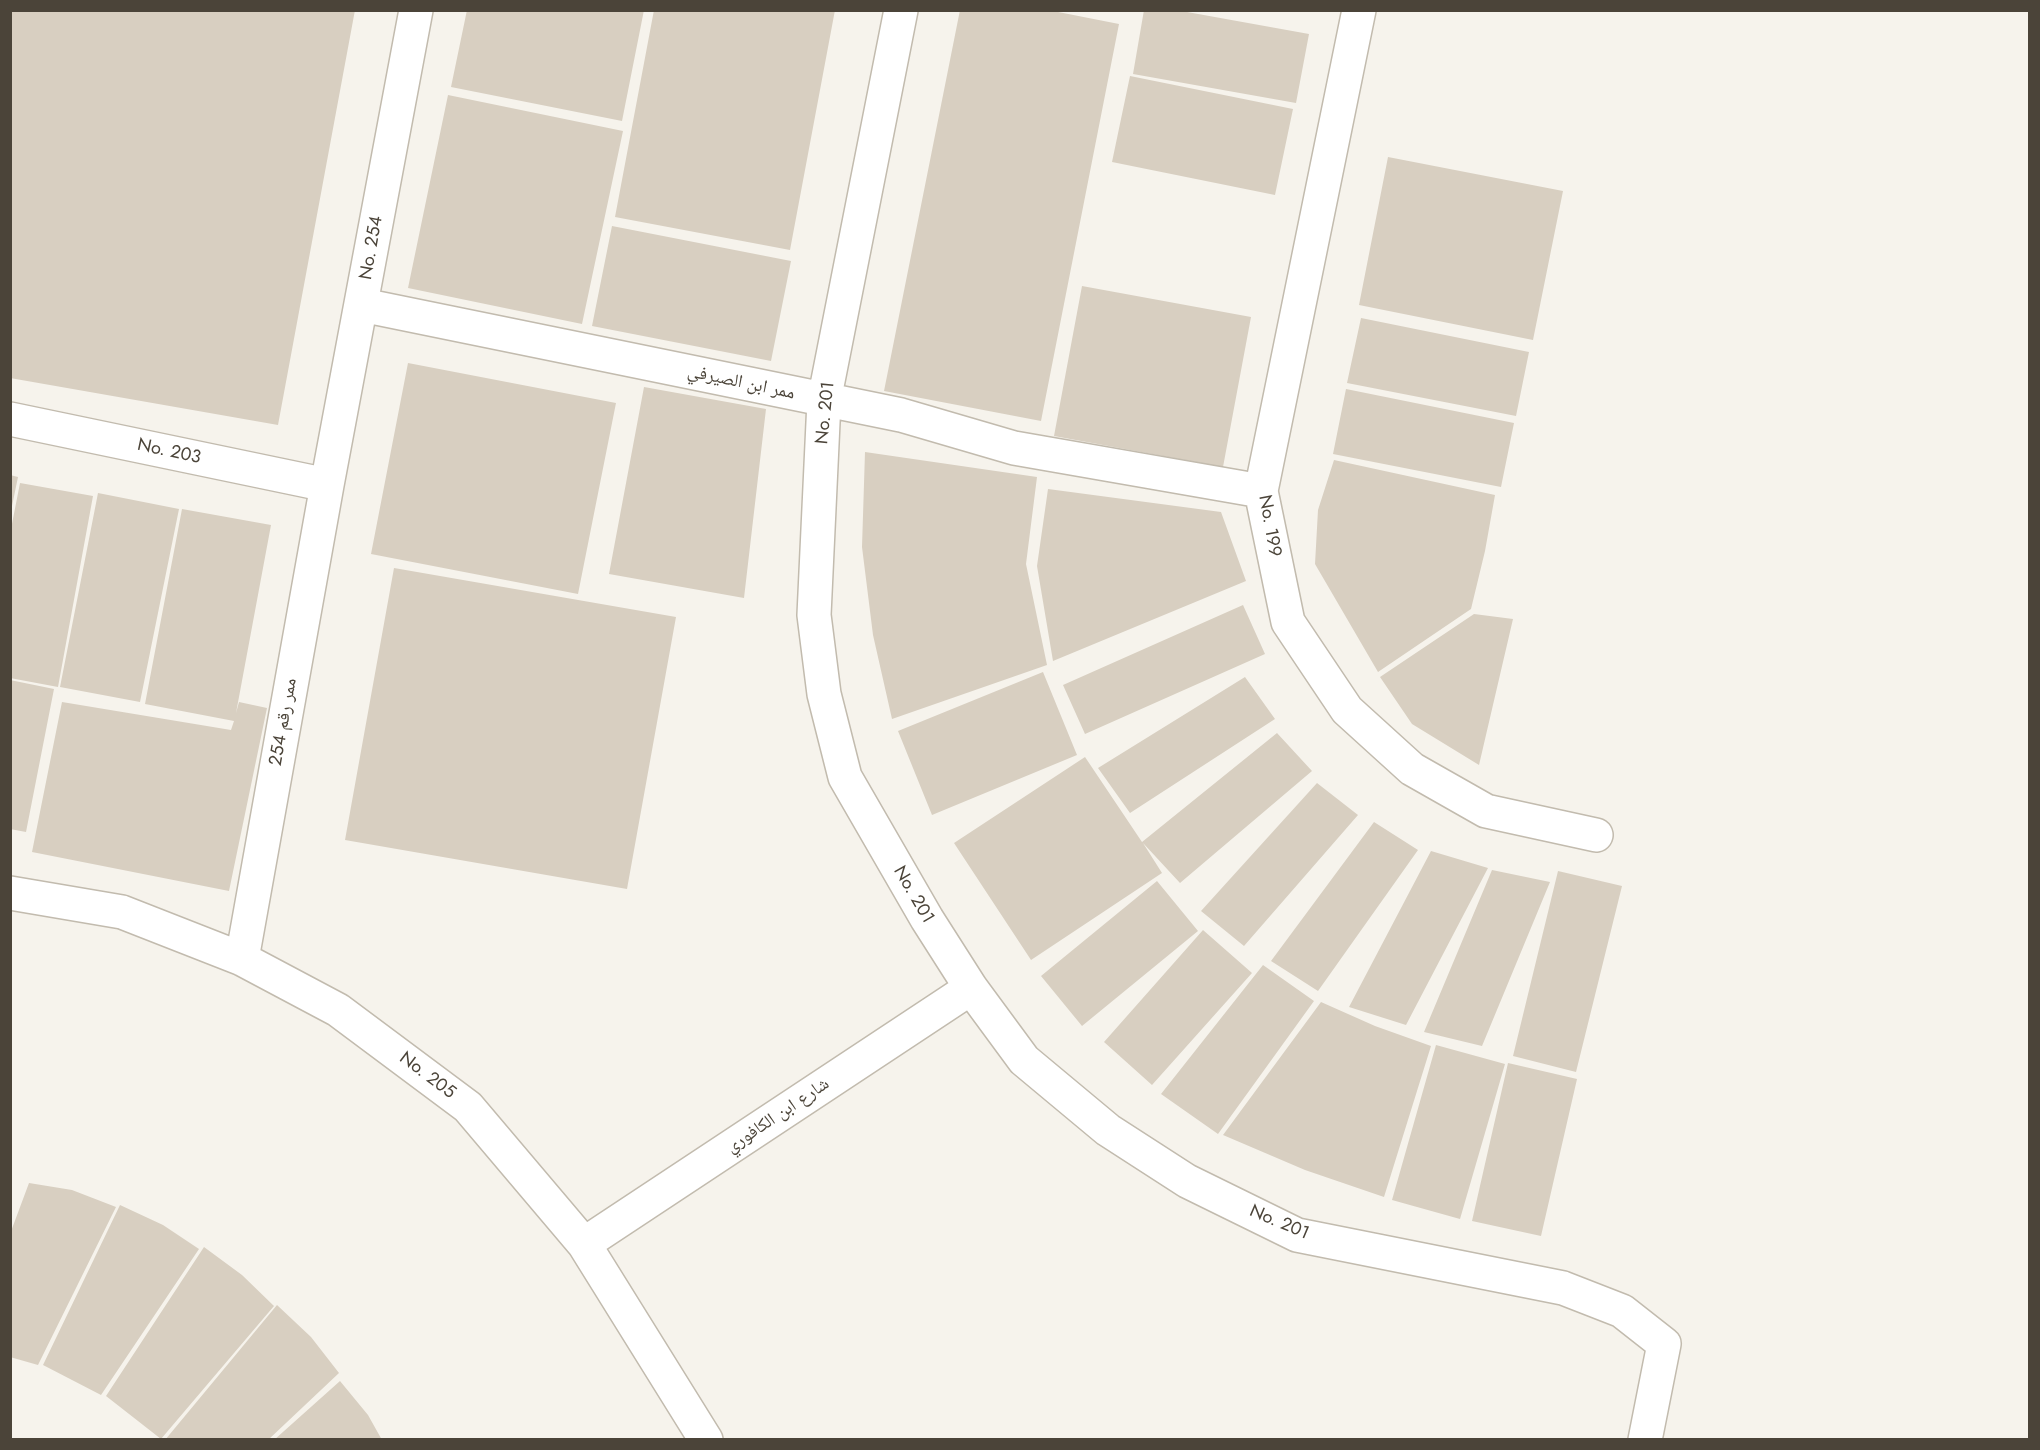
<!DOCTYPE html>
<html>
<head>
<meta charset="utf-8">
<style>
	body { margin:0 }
	#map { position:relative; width:2040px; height:1450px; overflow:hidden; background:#f6f3ec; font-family:Jost,sans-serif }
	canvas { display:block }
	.frame { position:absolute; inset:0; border:12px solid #4b4439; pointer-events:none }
</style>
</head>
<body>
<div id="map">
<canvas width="2040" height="1450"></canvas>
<div class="frame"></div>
</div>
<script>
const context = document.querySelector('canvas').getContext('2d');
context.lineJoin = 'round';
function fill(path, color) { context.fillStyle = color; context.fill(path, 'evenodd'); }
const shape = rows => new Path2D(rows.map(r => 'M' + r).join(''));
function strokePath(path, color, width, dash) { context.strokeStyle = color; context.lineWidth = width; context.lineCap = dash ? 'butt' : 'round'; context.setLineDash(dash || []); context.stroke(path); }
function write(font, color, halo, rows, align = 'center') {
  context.font = font + ' Jost,"Noto Naskh Arabic",sans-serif'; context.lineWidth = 5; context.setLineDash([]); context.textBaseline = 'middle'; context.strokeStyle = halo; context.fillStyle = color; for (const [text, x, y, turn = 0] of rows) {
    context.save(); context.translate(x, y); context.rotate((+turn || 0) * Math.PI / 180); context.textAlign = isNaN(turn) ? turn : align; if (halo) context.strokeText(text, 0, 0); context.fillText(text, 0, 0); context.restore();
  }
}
const building = shape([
	[10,10,355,10,278,425,10,378],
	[467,10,644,10,622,121,451,87],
	[654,10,835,10,790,250,615,217],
	[960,10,1048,10,1119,24,1041,421,884,391],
	[1144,10,1176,10,1309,34,1296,103,1133,74],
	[1130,76,1293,109,1275,195,1112,162],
	[448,95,623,131,582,324,408,288],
	[1388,157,1563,191,1533,340,1359,305],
	[612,226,791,261,771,361,592,326],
	[1082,286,1251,317,1223,467,1054,436],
	[1361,318,1529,352,1516,416,1347,383],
	[408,363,616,403,578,594,371,554],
	[644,387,766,409,744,598,609,574],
	[1346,389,1514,423,1501,487,1333,454],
	[865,452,1037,477,1026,564,1047,665,892,719,873,635,862,547],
	[1334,460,1495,495,1485,551,1471,609,1378,672,1315,564,1318,510],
	[10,475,18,477,12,506,10,506],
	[20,483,93,496,58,687,10,678,10,534],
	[1048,489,1221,512,1246,581,1053,661,1037,566],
	[98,493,179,509,140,702,60,687],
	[182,509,271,525,236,713,239,702,267,708,229,891,32,852,62,702,231,730,234,721,145,704],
	[394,568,676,617,627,889,345,840],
	[1243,605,1265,654,1085,734,1063,685],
	[1474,614,1513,619,1479,765,1412,724,1380,677],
	[1043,672,1077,755,932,815,898,731],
	[1245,677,1275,719,1130,813,1098,768],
	[10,680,54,689,26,832,10,829],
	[1277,733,1312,771,1180,883,1143,843,1162,873,1031,960,954,843,1085,757,1142,842],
	[1317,783,1358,815,1244,946,1201,911],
	[1374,822,1418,850,1318,991,1271,961],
	[1431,851,1488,868,1406,1025,1349,1007],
	[1492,870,1550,882,1482,1046,1424,1032],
	[1558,871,1622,886,1576,1072,1513,1056],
	[1157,881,1198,931,1082,1026,1041,976],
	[1203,930,1252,973,1152,1085,1104,1042],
	[1263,965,1314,1001,1218,1134,1161,1094],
	[1321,1002,1375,1026,1431,1046,1384,1197,1305,1170,1223,1135],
	[1436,1045,1505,1064,1460,1219,1392,1200],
	[1508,1063,1577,1079,1541,1236,1472,1221],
	[29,1183,72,1190,116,1207,38,1365,10,1357,10,1234],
	[120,1205,163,1225,199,1249,101,1395,43,1365],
	[204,1247,242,1275,274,1306,161,1439,106,1396],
	[277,1305,311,1337,339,1373,268,1440,165,1440],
	[340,1381,368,1415,382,1440,274,1440]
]);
const minor = shape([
	[901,10,824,401,814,615,824,694,845,777,927,919,971,988,1024,1060,1108,1130,1187,1181,1297,1235,1563,1288,1622,1311,1664,1344,1645,1440],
	[1359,10,1261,491,1288,622,1347,710,1412,769,1486,811,1596,835],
	[362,305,901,415,1014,448,1261,491],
	[10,419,327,485],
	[10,893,122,912,242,959,338,1010,468,1107,584,1244,706,1440],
	[242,959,327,485,416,10],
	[584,1244,971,988]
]);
const streetNames = [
	["No. 254",372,248,-80],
	["ممر ابن الصيرفي",741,383,12],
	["No. 201",826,413,-84],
	["No. 203",169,452,12],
	["No. 199",1269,526,80],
	["ممر رقم 254",284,722,-80],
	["No. 201",913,895,60],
	["No. 205",427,1076,37],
	["شارع ابن الكافوري",778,1116,-34],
	["No. 201",1279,1223,23]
];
fill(building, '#d8cfc1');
strokePath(minor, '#c2bbae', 36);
strokePath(minor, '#fff', 33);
write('18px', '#4b4439', '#fff', streetNames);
</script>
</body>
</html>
